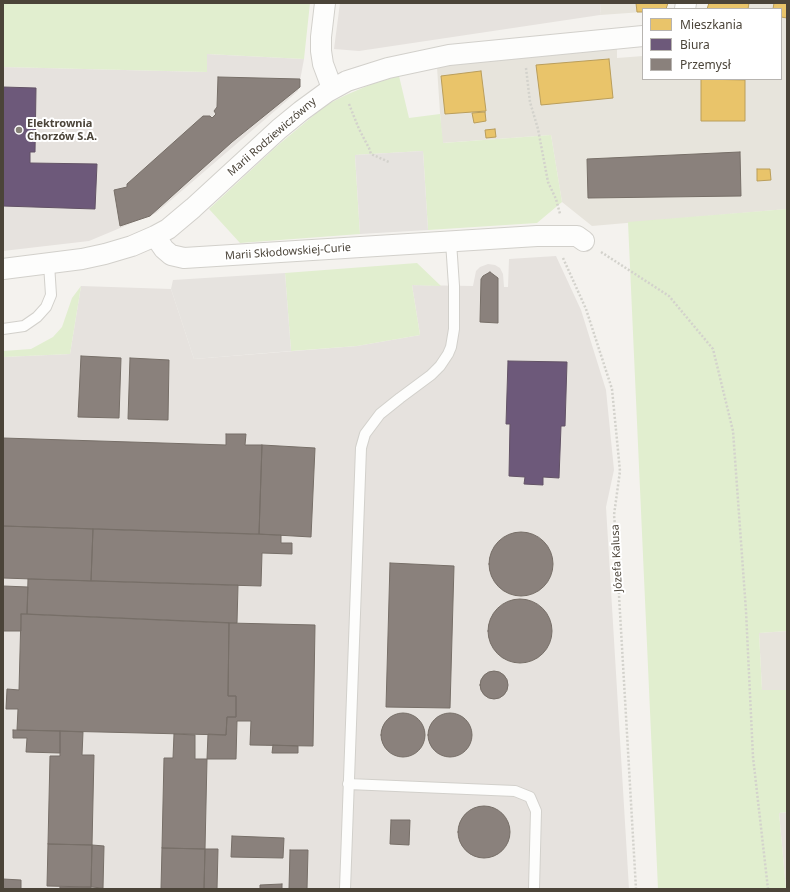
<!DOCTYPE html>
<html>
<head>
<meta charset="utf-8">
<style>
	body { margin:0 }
	#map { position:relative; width:790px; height:892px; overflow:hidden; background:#f4f2ee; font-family:"Noto Sans",sans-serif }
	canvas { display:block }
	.frame { position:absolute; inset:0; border:4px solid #4b4439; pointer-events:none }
	.legend { position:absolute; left:642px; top:8px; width:140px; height:72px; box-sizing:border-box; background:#fff; border:1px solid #b7b4b0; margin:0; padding:5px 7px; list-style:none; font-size:12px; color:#4b4439 }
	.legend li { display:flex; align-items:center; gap:8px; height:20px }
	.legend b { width:20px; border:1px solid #b7b4b0 }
</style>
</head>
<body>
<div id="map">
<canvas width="790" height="892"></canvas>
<div class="frame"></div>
<ul class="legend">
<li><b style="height:11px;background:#e9c46a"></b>Mieszkania</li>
<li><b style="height:11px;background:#6d597a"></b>Biura</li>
<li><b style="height:11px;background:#8a817c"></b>Przemysł</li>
</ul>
</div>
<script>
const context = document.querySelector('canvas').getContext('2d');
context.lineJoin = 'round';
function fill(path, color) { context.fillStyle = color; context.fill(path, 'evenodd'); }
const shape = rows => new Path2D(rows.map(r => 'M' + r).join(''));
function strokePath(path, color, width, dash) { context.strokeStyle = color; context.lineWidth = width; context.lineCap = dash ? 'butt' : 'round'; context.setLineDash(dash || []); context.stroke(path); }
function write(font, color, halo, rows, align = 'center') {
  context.font = font + ' "Noto Sans",sans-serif'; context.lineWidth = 4; context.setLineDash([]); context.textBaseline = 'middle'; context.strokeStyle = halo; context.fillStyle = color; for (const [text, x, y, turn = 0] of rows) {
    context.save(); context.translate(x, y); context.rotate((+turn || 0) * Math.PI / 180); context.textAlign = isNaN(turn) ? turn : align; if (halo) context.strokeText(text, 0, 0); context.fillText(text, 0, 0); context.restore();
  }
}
const residential = shape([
	[601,3,668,3,666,9,643,9,643,12,600,15],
	[709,3,787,3,787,209,592,226,562,202,551,135,442,143,437,67,552,51,617,47,617,58,643,56,643,79,781,79,781,9,707,9],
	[787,631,787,690,762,690,759,633],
	[787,812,787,889,786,889,779,813]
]);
const industrial = shape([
	[340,3,601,3,600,15,359,51,334,49],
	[207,54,304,59,298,91,156,213,89,241,3,251,3,67,206,72],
	[556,256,581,310,606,390,614,470,606,507,629,889,3,889,3,357,70,354,81,286,171,289,194,359,357,346,420,335,412,285,473,286,476,271,480,267,488,264,495,265,500,268,503,274,504,287,508,287,509,259]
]);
const green = shape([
	[3,3,310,3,304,59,207,54,207,72,3,67],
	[399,76,409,118,440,114,443,143,551,135,562,202,537,223,428,230,423,151,355,155,360,234,240,243,209,209,277,146,326,105,346,95,374,83],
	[787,209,787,631,759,633,762,690,787,690,787,812,779,813,786,889,658,889,628,222],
	[417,263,441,286,412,285,420,335,357,346,291,351,285,273],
	[81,286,70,354,3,357,3,351,31,349,53,337,62,327,72,298]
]);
const parking = shape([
	[423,151,428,230,360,234,355,155],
	[285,273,291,351,194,359,171,289,173,280]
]);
const homes = shape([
	[636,3,668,3,666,9,643,9,643,12,637,12,636,3],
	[709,3,749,3,748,9,707,9,709,3],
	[774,3,787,3,787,18,781,17,781,9,773,9,774,3],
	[609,59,613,98,541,105,536,65,609,59],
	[481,71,486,111,445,114,441,76,481,71],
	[701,79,745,80,745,121,701,121,701,79],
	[485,112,486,121,474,123,472,113,485,112],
	[495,129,496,137,486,138,485,130,495,129],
	[757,169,770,169,771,180,757,181,757,169]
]);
const offices = shape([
	[3,87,36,88,35,152,30,152,30,163,97,164,95,209,3,206,3,87],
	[508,361,567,362,565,426,561,426,559,478,543,477,543,485,524,484,525,477,509,476,510,424,506,424,508,361]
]);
const industry = shape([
	[218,77,300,79,300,87,232,142,150,216,120,226,114,190,127,187,127,184,203,116,210,116,212,118,216,114,214,111,217,107,218,77],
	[740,152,741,196,588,198,587,159,740,152],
	[490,272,498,278,498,323,480,322,481,279,483,276,490,272],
	[81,356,121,358,119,418,78,417,81,356],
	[130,358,169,360,168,420,128,419,130,358],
	[226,434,246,434,245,445,262,445,259,534,3,526,3,438,226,445,226,434],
	[262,445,315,448,311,537,259,534,262,445],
	[3,526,93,529,91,581,3,578,3,526],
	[93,529,281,535,281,543,292,543,292,554,262,553,261,586,91,581,93,529],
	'489 564a32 32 0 1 1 64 0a32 32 0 1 1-64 0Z',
	[390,563,454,566,450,708,386,707,390,563],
	[28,579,238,585,237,623,27,614,28,579],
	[3,586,28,587,27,614,21,614,21,631,3,631,3,586],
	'488 631a32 32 0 1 1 64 0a32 32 0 1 1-64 0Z',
	[21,614,229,623,228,696,236,696,236,717,227,717,226,735,17,730,18,709,6,709,7,689,19,690,21,614],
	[229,623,315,625,313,746,250,745,251,721,237,721,236,759,207,759,208,734,226,735,227,717,236,717,236,696,228,696,229,623],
	'480 685a14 14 0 1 1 28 0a14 14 0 1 1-28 0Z',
	'428 735a22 22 0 1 1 44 0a22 22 0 1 1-44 0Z',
	'381 735a22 22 0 1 1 44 0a22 22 0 1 1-44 0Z',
	[13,730,60,731,60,753,26,752,27,738,13,738,13,730],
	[60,731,83,732,82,755,94,755,92,845,48,844,50,756,60,756,60,731],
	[174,734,195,735,195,759,207,759,205,849,162,848,164,758,173,758,174,734],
	[273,745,298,746,298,753,272,753,273,745],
	'458 832a26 26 0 1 1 52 0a26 26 0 1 1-52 0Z',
	[391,820,410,820,409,845,390,844,391,820],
	[232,836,284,838,283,858,231,857,232,836],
	[48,844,92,845,91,887,47,886,48,844],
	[92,845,104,846,103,888,91,887,92,845],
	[162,848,205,849,204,889,161,889,162,848],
	[205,849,218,849,217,889,204,889,205,849],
	[290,850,308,850,307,889,289,889,290,850],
	[3,879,21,880,21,889,3,889,3,879],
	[282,884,282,889,260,889,260,885,282,884],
	[60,887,91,887,91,889,60,889,60,887]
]);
const path = shape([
	[526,68,530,102,538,129,548,182,556,199,560,214],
	[349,104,359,129,369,148,371,154,389,162],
	[601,252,669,296,713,349,733,431,746,611,753,757,768,889],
	[563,258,586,309,612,389,620,471,614,515,615,526,636,889]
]);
const lane = shape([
	[3,329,24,326,37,317,46,307,51,295,49,264],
	[348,784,515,791,530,797,536,811,534,889],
	[345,889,361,448,365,434,380,414,400,398,431,375,440,366,448,354,451,347,454,329,454,286,451,242]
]);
const street = shape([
	[325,3,321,37,321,51,323,64,332,88],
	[685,9,686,3],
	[155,236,164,249,171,255,184,258,537,236,577,236,584,241],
	[3,269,82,259,105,254,132,246,155,236,168,229,193,208,279,129,301,111,327,92,347,81,388,68,449,55,643,36]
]);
const markers = [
	[19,130,4,"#868178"]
];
const poiNames = [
	["Elektrownia",27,124],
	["Chorzów S.A.",27,137]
];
const streetNames = [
	["Marii Rodziewiczówny",272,137,-41],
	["Marii Skłodowskiej-Curie",288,252,-4],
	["Józefa Kalusa",617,558,-93]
];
fill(residential, '#e7e4dc');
fill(industrial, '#e6e2de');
fill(green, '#e1eecf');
fill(parking, '#e6e3df');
fill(homes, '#e9c46a');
strokePath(homes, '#ba9e5b', 1);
fill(offices, '#6d597a');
strokePath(offices, '#635366', 1);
fill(industry, '#8a817c');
strokePath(industry, '#776f68', 1);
strokePath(lane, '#d2d0cb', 12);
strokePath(street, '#d2d0cb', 22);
strokePath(path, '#d3d2cc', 2.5, [2, 2]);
strokePath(lane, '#fdfdfc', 10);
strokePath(street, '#fdfdfc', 20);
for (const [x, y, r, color] of markers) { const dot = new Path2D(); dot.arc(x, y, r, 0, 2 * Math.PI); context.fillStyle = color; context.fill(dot); strokePath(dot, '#fff', 1.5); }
write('bold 11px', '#4b4439', '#fff', poiNames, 'left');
write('11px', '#4b4439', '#fff', streetNames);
</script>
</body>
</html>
